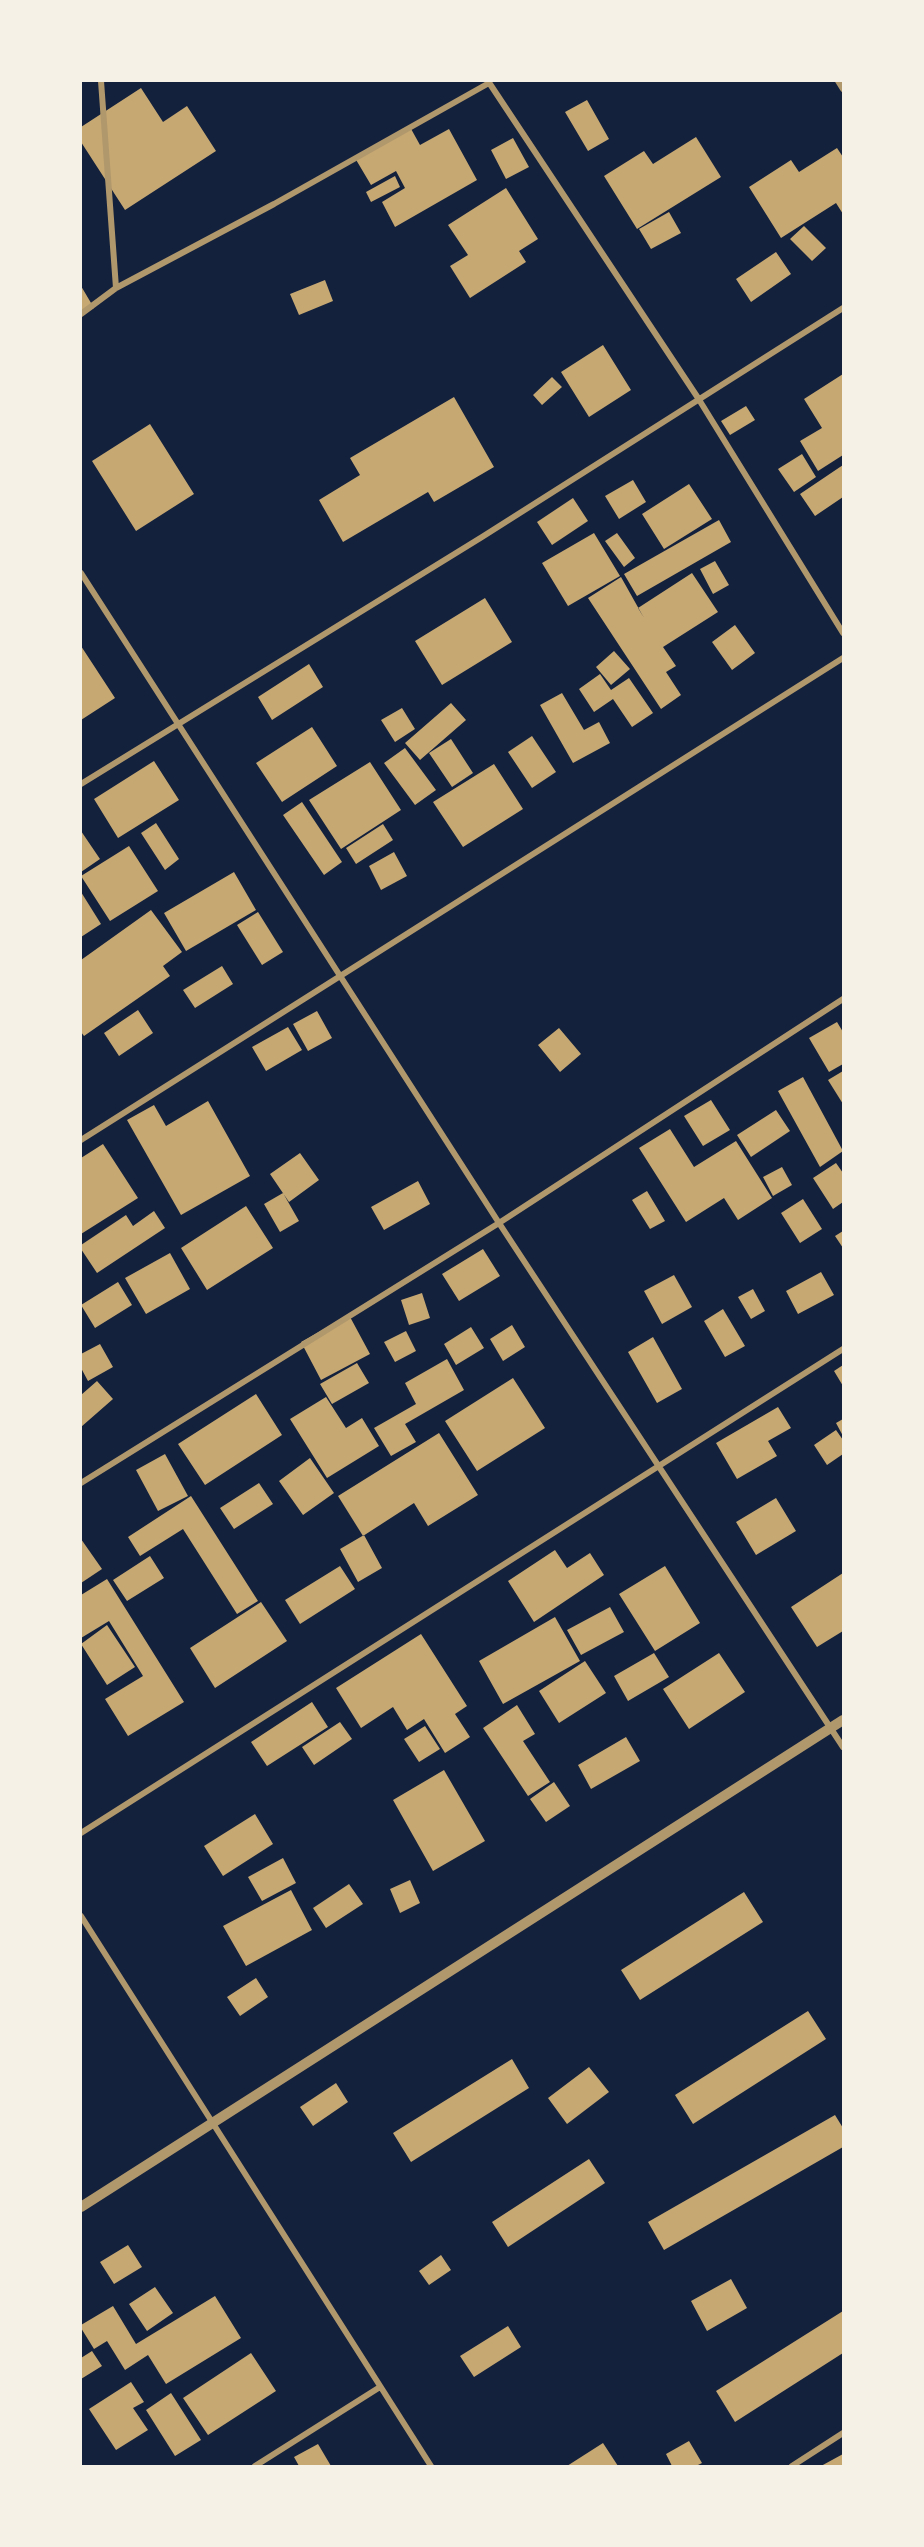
<!DOCTYPE html>
<html>
<head>
<meta charset="utf-8">
<style>
	body { margin:0 }
	#map { position:relative; width:924px; height:2547px; overflow:hidden; background:#14213d; font-family:"Noto Serif",serif }
	canvas { display:block }
	.frame { position:absolute; inset:0; border:82px solid #f6f1e7; pointer-events:none }
</style>
</head>
<body>
<div id="map">
<canvas width="924" height="2547"></canvas>
<div class="frame"></div>
</div>
<script>
const context = document.querySelector('canvas').getContext('2d');
context.lineJoin = 'round';
function fill(path, color) { context.fillStyle = color; context.fill(path, 'evenodd'); }
const shape = rows => new Path2D(rows.map(r => 'M' + r).join(''));
function strokePath(path, color, width, dash) { context.strokeStyle = color; context.lineWidth = width; context.lineCap = dash ? 'butt' : 'round'; context.setLineDash(dash || []); context.stroke(path); }
const building = shape([
	[141,88,163,122,187,106,216,151,125,210,81,142,81,127],
	[587,100,609,139,588,151,565,112],
	[410,127,420,145,449,129,477,180,395,227,382,202,405,188,396,171,371,185,355,158],
	[696,137,721,177,637,229,604,176,644,151,653,164],
	[513,138,529,167,506,179,491,150],
	[837,148,843,157,843,214,836,203,781,238,749,187,791,160,799,172],
	[395,176,400,187,371,202,366,192],
	[506,188,538,239,519,251,526,262,470,298,450,266,468,255,448,225],
	[669,212,681,233,651,249,639,229],
	[804,226,826,248,812,261,790,239],
	[776,252,791,274,751,302,736,279],
	[325,280,333,301,299,315,290,294],
	[81,286,94,308,81,316],
	[603,345,631,390,589,417,561,372],
	[843,374,843,455,818,471,800,441,822,428,804,399],
	[552,377,562,387,542,405,533,395],
	[454,397,494,467,434,502,428,492,343,542,319,500,360,475,350,458],
	[746,406,755,420,730,435,721,421],
	[150,424,194,494,136,531,92,461],
	[802,454,816,477,794,492,778,469],
	[843,465,843,497,815,516,800,494],
	[633,480,646,502,619,519,605,496],
	[689,484,712,519,664,549,642,514],
	[573,498,588,521,552,545,537,522],
	[719,520,731,542,637,596,624,574],
	[594,533,620,576,568,606,542,563],
	[617,533,635,558,624,567,605,541],
	[715,561,729,585,713,594,700,569],
	[692,573,718,612,663,647,676,666,666,672,681,695,661,709,588,598,621,577,644,618,638,608],
	[485,598,512,642,442,685,415,641],
	[735,625,755,653,732,670,712,642],
	[81,646,115,698,81,720],
	[614,651,630,669,611,685,596,667],
	[309,664,323,687,272,720,258,697],
	[600,674,611,690,629,678,653,713,632,727,613,699,594,712,579,689],
	[562,693,584,730,599,722,610,743,573,763,540,705],
	[451,703,466,720,420,760,405,743],
	[402,708,415,729,395,742,381,720],
	[312,727,337,766,282,802,256,763],
	[532,736,556,772,532,788,508,752],
	[451,739,473,773,452,787,429,753],
	[405,748,436,790,415,805,384,763],
	[154,761,179,800,118,838,94,799],
	[370,762,401,810,341,849,309,800],
	[494,764,523,809,463,847,433,802],
	[302,802,342,862,324,875,283,815],
	[156,823,179,859,165,870,141,833],
	[383,824,393,840,356,864,346,848],
	[81,831,100,859,81,872],
	[129,846,158,891,110,921,81,876],
	[394,852,407,876,381,890,369,866],
	[234,872,256,910,186,951,164,913],
	[81,892,101,924,81,937],
	[151,910,182,952,163,966,170,976,84,1036,81,1032,81,960],
	[258,912,283,952,262,965,237,925],
	[222,966,233,984,195,1008,183,990],
	[138,1010,153,1033,119,1056,104,1033],
	[317,1011,332,1038,308,1051,293,1024],
	[837,1022,843,1032,843,1064,829,1072,809,1038],
	[288,1027,302,1050,266,1071,252,1047],
	[559,1028,581,1054,560,1072,538,1045],
	[843,1071,843,1104,828,1080],
	[803,1077,843,1151,820,1167,778,1091],
	[711,1100,730,1130,703,1146,684,1116],
	[208,1101,250,1176,181,1215,127,1120,154,1105,166,1126],
	[776,1110,790,1131,751,1157,737,1135],
	[670,1129,694,1167,736,1141,772,1198,738,1220,724,1198,686,1222,639,1148],
	[103,1144,138,1198,81,1234,81,1158],
	[300,1153,319,1180,289,1202,270,1174],
	[836,1163,843,1173,843,1202,833,1209,813,1178],
	[782,1167,792,1185,773,1196,763,1177],
	[418,1181,430,1204,384,1230,371,1207],
	[647,1191,665,1221,650,1229,632,1200],
	[283,1193,299,1221,280,1232,264,1204],
	[803,1199,822,1229,800,1243,781,1213],
	[246,1206,273,1248,207,1290,181,1248],
	[154,1211,165,1228,97,1273,81,1249,81,1245,126,1215,133,1226],
	[843,1231,843,1248,835,1236],
	[483,1249,500,1276,459,1301,442,1274],
	[170,1253,190,1289,146,1314,125,1278],
	[821,1272,834,1295,798,1314,786,1291],
	[674,1275,692,1307,662,1324,644,1291],
	[118,1282,132,1305,95,1328,81,1305],
	[753,1289,765,1311,751,1319,738,1297],
	[422,1293,430,1318,409,1325,401,1300],
	[723,1309,745,1346,725,1357,704,1321],
	[349,1315,370,1354,321,1380,301,1342],
	[512,1325,525,1347,503,1361,490,1339],
	[471,1327,484,1348,456,1365,444,1344],
	[406,1331,416,1351,395,1362,384,1342],
	[653,1337,682,1389,657,1403,628,1352],
	[100,1344,113,1367,88,1381,81,1368,81,1354],
	[447,1359,464,1390,405,1424,416,1442,391,1456,374,1428,416,1404,405,1383],
	[357,1363,369,1383,332,1404,320,1384],
	[843,1365,843,1386,834,1371],
	[513,1378,545,1428,477,1471,445,1421],
	[97,1381,113,1399,81,1427,81,1395],
	[256,1394,282,1435,205,1485,178,1444],
	[326,1397,346,1428,362,1418,379,1446,327,1478,290,1419],
	[778,1407,791,1428,768,1441,777,1456,737,1479,716,1443],
	[843,1419,843,1436,836,1423],
	[836,1430,843,1440,843,1454,827,1465,814,1445],
	[439,1433,478,1495,428,1526,414,1503,363,1536,338,1496],
	[165,1454,188,1496,158,1511,136,1470],
	[310,1458,334,1493,303,1515,279,1481],
	[259,1483,273,1504,234,1529,220,1508],
	[191,1496,258,1601,237,1614,183,1529,140,1556,128,1537],
	[776,1498,796,1531,756,1555,736,1522],
	[364,1535,382,1568,358,1582,340,1549],
	[81,1539,102,1569,81,1583],
	[555,1550,567,1568,590,1553,604,1575,534,1622,508,1581],
	[150,1556,164,1578,127,1601,113,1580],
	[340,1566,355,1589,300,1624,285,1600],
	[665,1566,700,1623,655,1651,619,1594],
	[843,1573,843,1631,817,1647,791,1607],
	[107,1579,184,1702,128,1736,105,1699,143,1676,109,1621,81,1638,81,1595],
	[261,1602,287,1641,215,1688,190,1648],
	[610,1607,624,1632,581,1655,567,1630],
	[555,1617,580,1661,503,1704,479,1661],
	[107,1625,135,1667,107,1685,81,1644],
	[421,1634,467,1706,455,1714,470,1737,445,1753,424,1719,407,1730,393,1707,361,1728,336,1688],
	[654,1653,669,1677,628,1701,614,1676],
	[719,1653,745,1692,689,1729,663,1689],
	[585,1661,606,1693,559,1723,539,1691],
	[312,1702,328,1727,267,1766,251,1742],
	[517,1705,535,1734,523,1741,550,1782,528,1796,483,1728],
	[340,1722,352,1739,314,1765,302,1747],
	[425,1726,440,1749,419,1762,404,1739],
	[626,1737,640,1761,591,1789,578,1765],
	[444,1770,485,1841,433,1871,393,1800],
	[554,1782,570,1806,546,1822,530,1799],
	[255,1814,273,1844,223,1876,204,1846],
	[283,1858,296,1883,262,1901,248,1877],
	[410,1880,420,1903,400,1913,390,1889],
	[349,1884,363,1904,326,1928,313,1908],
	[291,1890,312,1930,246,1966,223,1926],
	[744,1892,763,1922,640,2000,621,1970],
	[256,1978,268,1997,240,2016,227,1997],
	[808,2011,826,2039,693,2124,675,2095],
	[512,2059,529,2088,411,2162,393,2133],
	[589,2067,609,2092,567,2124,548,2098],
	[336,2083,348,2102,313,2126,300,2107],
	[835,2115,843,2128,843,2147,664,2250,648,2222],
	[589,2159,605,2183,508,2247,492,2222],
	[128,2245,142,2267,114,2284,100,2262],
	[441,2255,451,2270,429,2285,419,2271],
	[731,2279,747,2308,707,2331,691,2301],
	[155,2287,173,2313,147,2331,129,2304],
	[215,2296,241,2338,166,2384,148,2355,125,2370,107,2341,94,2349,81,2328,81,2325,113,2306,136,2344],
	[843,2311,843,2353,735,2422,716,2391],
	[508,2326,521,2347,474,2377,460,2356],
	[92,2351,102,2366,81,2379,81,2358],
	[251,2353,276,2391,208,2435,183,2398],
	[131,2382,144,2402,133,2408,148,2430,116,2450,89,2409],
	[171,2393,201,2440,175,2456,146,2410],
	[689,2441,702,2463,696,2466,672,2466,666,2454],
	[603,2443,618,2466,567,2466],
	[318,2444,331,2466,299,2466,294,2457],
	[843,2454,843,2466,821,2466]
]);
const minor = shape([
	[101,81,116,288],
	[488,81,698,398,843,633],
	[838,81,843,89],
	[81,314,116,288,274,204,489,83],
	[81,573,499,1223,843,1747],
	[81,784,482,537,843,308],
	[81,1140,843,658],
	[81,1483,499,1223,843,999],
	[81,1833,843,1349],
	[81,1916,431,2466],
	[255,2466,380,2387],
	[792,2466,843,2433]
]);
const tertiary = shape([
	[81,2207,843,1720]
]);
fill(building, '#c6a872');
strokePath(minor, '#b1986c', 6);
strokePath(tertiary, '#b1986c', 10);
</script>
</body>
</html>
